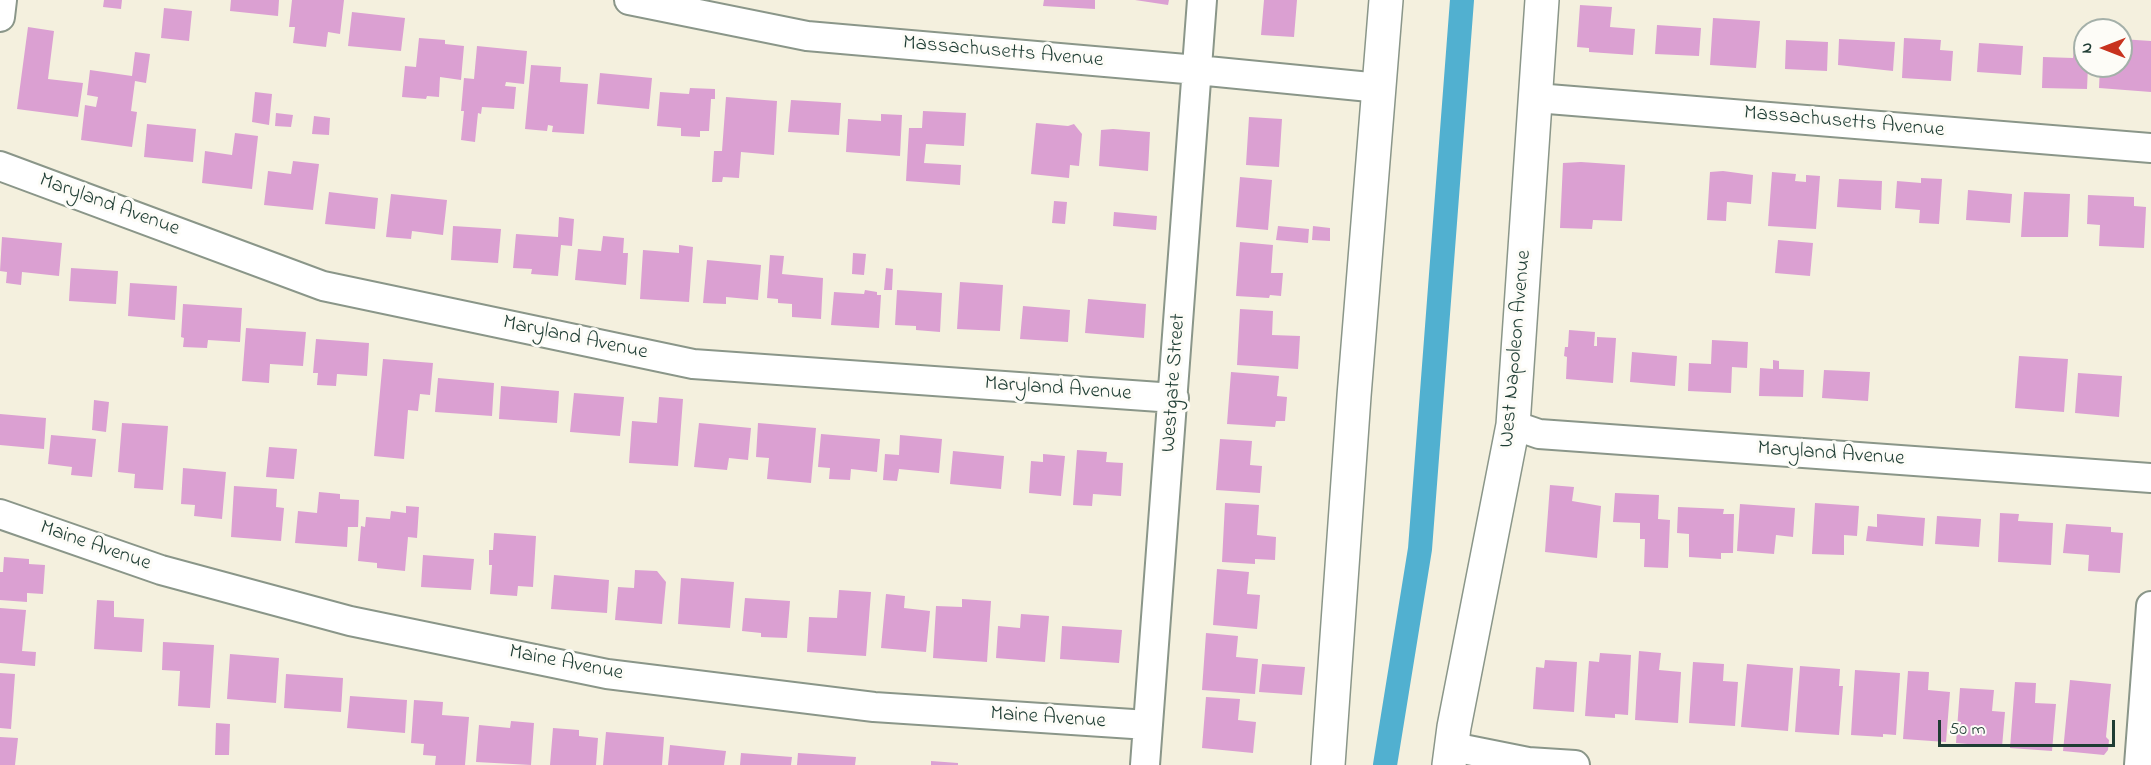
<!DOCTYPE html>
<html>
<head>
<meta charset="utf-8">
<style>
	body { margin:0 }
	#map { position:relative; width:2151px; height:765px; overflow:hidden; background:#f4f0de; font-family:"Indie Flower",sans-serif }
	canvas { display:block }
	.north { position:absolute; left:2073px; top:18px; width:60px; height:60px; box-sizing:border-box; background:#fdfcf7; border:2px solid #a4b0a9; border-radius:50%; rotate:270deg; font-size:16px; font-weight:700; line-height:24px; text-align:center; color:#1f3d34 }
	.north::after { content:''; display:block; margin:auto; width:21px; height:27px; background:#c8321e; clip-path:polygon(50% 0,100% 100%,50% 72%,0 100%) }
	.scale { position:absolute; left:1938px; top:720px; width:177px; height:27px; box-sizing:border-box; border:3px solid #1f3d34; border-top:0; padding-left:8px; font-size:18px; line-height:21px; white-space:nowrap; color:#1f3d34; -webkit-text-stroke:4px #fdfcf7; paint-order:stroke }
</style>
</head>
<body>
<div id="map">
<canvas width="2151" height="765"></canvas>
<div class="north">N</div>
<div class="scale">50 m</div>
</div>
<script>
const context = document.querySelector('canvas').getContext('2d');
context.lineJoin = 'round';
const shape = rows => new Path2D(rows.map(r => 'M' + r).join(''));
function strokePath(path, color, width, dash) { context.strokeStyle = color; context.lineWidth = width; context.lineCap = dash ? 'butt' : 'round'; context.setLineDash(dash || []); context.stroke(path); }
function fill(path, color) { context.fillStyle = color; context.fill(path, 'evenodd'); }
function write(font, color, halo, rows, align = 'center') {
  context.font = font + ' "Indie Flower",sans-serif'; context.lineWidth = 6; context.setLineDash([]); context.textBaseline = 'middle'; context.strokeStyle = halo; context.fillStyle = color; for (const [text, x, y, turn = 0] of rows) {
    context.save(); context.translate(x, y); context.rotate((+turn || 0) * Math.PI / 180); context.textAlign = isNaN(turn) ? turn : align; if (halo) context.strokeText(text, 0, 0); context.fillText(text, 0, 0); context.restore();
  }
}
const canal = shape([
	[1385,765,1420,549,1462,0]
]);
const building = shape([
	[104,0,122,0,121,9,103,7],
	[231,0,279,0,278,16,230,11],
	[292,0,344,0,340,34,328,32,326,47,293,43,295,27,289,27],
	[1044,0,1095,0,1095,9,1043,6],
	[1135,0,1169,0,1168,5],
	[1264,0,1297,0,1294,37,1261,35],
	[1580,5,1612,7,1610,27,1635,29,1633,55,1589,52,1589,48,1577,47],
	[164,8,192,11,189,41,161,38],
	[352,12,405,18,401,51,348,46],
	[1713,18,1760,21,1756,68,1710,65],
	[1657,25,1701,28,1699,56,1655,54],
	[28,27,54,31,48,79,83,83,78,117,17,109],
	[419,38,445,40,445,44,464,46,461,80,440,77,439,97,427,96,426,99,402,97,405,66,416,67],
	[1904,38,1941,40,1940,50,1953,51,1951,81,1902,78],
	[1839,39,1895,42,1893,71,1838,65],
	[2121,39,2151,41,2151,92,2099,88,2100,66,2121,66],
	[1786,40,1828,42,1827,71,1785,69],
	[1979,43,2023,46,2021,75,1977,72],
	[477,46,527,51,524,84,506,82,505,86,516,87,514,109,482,107,481,114,478,113,475,142,461,140,464,111,461,111,464,78,474,79],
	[2074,48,2085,48,2085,66,2088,66,2087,89,2042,88,2043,57,2073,58],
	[135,52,150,54,146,83,135,81,131,111,137,112,132,147,81,140,85,105,96,107,98,97,87,95,90,70,132,76],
	[531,65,561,67,560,82,588,84,584,134,552,132,553,126,548,125,547,131,525,129],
	[600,73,652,78,649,109,597,104],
	[690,88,715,89,715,99,711,99,709,131,700,131,700,137,681,136,681,128,657,126,660,92,689,94],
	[255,92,272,94,269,125,252,122],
	[726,97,777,101,774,155,741,152,739,178,723,177,722,182,712,182,714,151,722,151],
	[791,100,841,103,839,135,788,132],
	[923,111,966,113,964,146,926,144,924,163,961,165,960,185,906,181,909,128,922,128],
	[276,113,293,115,291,127,275,126],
	[881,114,902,115,900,156,846,152,848,119,881,121],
	[314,116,330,118,329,135,312,134],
	[1249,117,1282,119,1279,167,1246,165],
	[1036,123,1068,126,1074,124,1082,134,1079,166,1070,165,1069,178,1031,174],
	[147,124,196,129,193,162,144,157],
	[1113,129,1150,132,1148,171,1099,166,1101,130],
	[235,133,258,136,252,189,202,183,205,151,232,155],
	[293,161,319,164,313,210,264,205,268,171,291,174],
	[1581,162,1625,165,1622,221,1593,220,1592,229,1560,228,1563,163],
	[1723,171,1753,175,1751,204,1727,202,1726,221,1707,220,1710,172],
	[1772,172,1796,174,1795,181,1806,182,1806,175,1820,176,1816,229,1768,226],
	[1240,177,1272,180,1268,230,1236,227],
	[1921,178,1942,179,1939,224,1919,223,1920,210,1895,208,1897,181,1921,183],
	[1839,179,1882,181,1881,210,1837,207],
	[1968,190,2012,194,2010,223,1966,220],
	[329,192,378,198,375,229,325,224],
	[2024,192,2070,194,2068,237,2021,237],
	[391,194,447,200,443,235,412,231,411,239,386,237],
	[2088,195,2134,197,2134,206,2146,207,2144,248,2099,246,2100,225,2087,224],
	[1054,201,1067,202,1065,224,1052,223],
	[1114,212,1157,216,1156,230,1113,226],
	[559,217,574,219,572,246,561,245,558,276,531,274,532,269,513,268,516,234,558,237],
	[453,226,501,229,498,263,451,260],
	[1278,226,1309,229,1308,243,1276,240],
	[1313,226,1330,228,1330,241,1312,240],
	[603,236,624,238,623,253,628,253,626,285,575,280,578,249,601,251],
	[2,237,62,243,59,276,22,272,21,285,6,283,7,272,0,271],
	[1778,240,1813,243,1810,276,1775,273],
	[1240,242,1273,245,1271,273,1283,273,1281,296,1270,295,1269,298,1236,296],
	[679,245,693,247,689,302,640,299,643,250,679,253],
	[853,253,866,254,864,275,852,274],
	[770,255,784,256,782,274,823,278,821,319,792,317,792,304,778,303,778,299,767,298],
	[707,260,761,265,758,300,726,297,726,304,703,303],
	[71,268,118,271,116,304,69,301],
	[886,268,893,269,892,290,884,290],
	[960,282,1003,285,1000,331,957,329],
	[130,283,177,286,175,320,128,316],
	[865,290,877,292,877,295,881,295,879,328,831,325,834,292,864,294],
	[897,290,942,293,940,332,916,330,916,326,895,325],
	[1088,299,1146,304,1144,338,1085,333],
	[183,304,242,308,240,342,208,340,207,348,183,347,184,338,181,337],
	[1023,306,1070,310,1068,342,1020,339],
	[1240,309,1273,311,1272,335,1300,336,1298,369,1237,365],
	[246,328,306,332,303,366,270,364,269,383,242,381],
	[1569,330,1595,332,1594,346,1597,346,1597,337,1616,338,1613,383,1566,379,1567,357,1564,356,1565,347,1568,347],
	[316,339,369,343,367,376,337,374,336,386,317,385,318,373,313,373],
	[1712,340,1748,342,1747,368,1732,367,1731,393,1688,391,1689,363,1711,364],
	[1632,352,1677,356,1675,386,1630,382],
	[2019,356,2068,359,2064,412,2015,408],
	[383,359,433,363,430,395,420,394,418,411,408,410,404,459,374,456],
	[1773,360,1779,361,1779,369,1804,370,1803,397,1759,396,1760,368,1773,369],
	[1824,370,1870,372,1868,401,1822,398],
	[1231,372,1279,376,1277,396,1287,397,1285,421,1276,421,1275,427,1227,424],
	[2078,373,2122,376,2119,417,2075,413],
	[438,378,494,383,492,416,435,412],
	[501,386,559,391,557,423,499,419],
	[574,393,624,397,620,436,570,432],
	[659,397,683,399,678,466,629,463,632,421,657,423],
	[94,400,109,402,106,432,92,430],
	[0,414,46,418,44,449,0,445],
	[122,423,168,426,163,490,134,488,135,474,118,472],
	[699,423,751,428,748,460,729,458,727,470,694,467],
	[758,423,816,428,811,483,767,479,769,458,756,457],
	[821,434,880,439,877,472,851,469,850,480,829,479,830,468,818,467],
	[51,435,96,439,92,477,71,475,72,467,48,464],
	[900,435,942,439,939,473,899,469,897,481,883,480,885,454,899,455],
	[1220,439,1252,441,1250,465,1262,466,1260,493,1216,490],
	[269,447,297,449,294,479,266,477],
	[1077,450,1107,452,1106,462,1123,463,1121,496,1093,494,1092,506,1073,505],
	[953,451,1004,456,1001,489,950,484],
	[1043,454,1065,456,1061,496,1029,493,1031,461,1043,462],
	[183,468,226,472,222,519,194,516,195,505,181,504],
	[1550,485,1574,487,1572,501,1601,506,1597,558,1545,552],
	[234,486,277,489,276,507,284,508,281,541,231,537],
	[319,492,340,494,340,499,359,500,358,527,348,527,347,547,295,543,298,511,317,513],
	[1615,493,1659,495,1658,519,1670,520,1668,568,1644,567,1645,539,1640,539,1640,523,1613,522],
	[1225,503,1259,505,1257,535,1276,537,1275,560,1255,559,1255,564,1222,562],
	[1815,503,1859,506,1857,536,1844,535,1844,555,1812,554],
	[1740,504,1795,508,1793,537,1776,535,1774,554,1737,551],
	[406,506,419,507,417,538,408,537,405,571,377,568,377,563,358,561,361,526,365,527,366,517,390,519,391,511,406,513],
	[1678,507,1724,509,1723,514,1734,514,1733,553,1721,553,1721,559,1689,557,1689,534,1677,533],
	[2000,513,2019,514,2018,521,2053,523,2051,565,1998,562],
	[1877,514,1925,518,1923,546,1866,541,1868,526,1877,527],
	[1937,516,1981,519,1979,547,1935,544],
	[2066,524,2111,527,2111,532,2123,533,2120,573,2088,571,2089,555,2063,553],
	[494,533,536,536,533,587,518,586,517,596,490,594,492,565,489,565,489,550,493,550],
	[423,555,474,559,471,590,421,587],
	[4,557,29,559,29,564,45,565,43,594,27,593,27,602,0,600,0,572,3,572],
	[1217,569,1249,572,1247,594,1260,595,1257,629,1213,625],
	[635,570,657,571,666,582,662,624,615,620,618,587,634,588],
	[554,575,609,580,607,613,551,609],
	[681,578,734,582,730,628,678,624],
	[839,590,871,592,866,656,807,652,809,617,837,618],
	[886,594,905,596,904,608,930,611,926,652,881,648],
	[745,598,790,601,787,638,761,637,761,633,742,631],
	[962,599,991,601,987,662,933,658,936,606,962,607],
	[97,600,114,601,114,617,144,619,142,652,94,649],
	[0,608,26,610,22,651,36,652,35,666,0,663],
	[1021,614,1049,616,1045,662,996,658,998,626,1020,628],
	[1062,626,1122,630,1119,663,1060,659],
	[1206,633,1238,636,1236,657,1258,659,1255,694,1202,690],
	[163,642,214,645,210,708,178,706,180,671,162,670],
	[1639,651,1661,653,1659,670,1681,672,1678,723,1635,720],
	[1600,653,1631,655,1628,715,1615,714,1615,718,1585,716,1589,661,1599,662],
	[230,654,279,658,276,703,227,699],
	[1545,660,1577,662,1574,712,1533,709,1536,667,1544,668],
	[1693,662,1724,664,1723,681,1738,682,1735,726,1689,723],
	[1262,664,1305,667,1302,695,1259,692],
	[1747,664,1793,668,1788,731,1741,727],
	[1800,666,1840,669,1839,686,1843,686,1839,735,1795,732],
	[1855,670,1900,673,1896,735,1883,734,1883,737,1851,735],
	[1908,671,1929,672,1928,690,1950,692,1946,742,1903,739],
	[0,673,15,674,11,729,0,728],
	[286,674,343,678,341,712,284,708],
	[2070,680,2111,684,2106,737,2109,740,2108,750,2104,755,2063,751],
	[2015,682,2036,683,2035,703,2056,704,2052,751,2010,748],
	[1960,688,1994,690,1992,711,2005,712,2002,747,1956,743],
	[350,696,407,700,405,733,347,728],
	[1206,697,1240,699,1238,720,1256,722,1253,753,1202,748],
	[414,700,443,702,442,715,469,717,465,765,435,765,436,756,423,755,424,744,411,743],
	[511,721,534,723,531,765,476,762,479,725,510,728],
	[216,723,230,724,229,755,215,755],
	[553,728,579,730,579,736,598,738,596,765,550,765],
	[606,732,664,737,662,765,603,765],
	[0,737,18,738,15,765,0,765],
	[670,745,726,751,724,765,668,765],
	[741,753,792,757,791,765,740,765],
	[798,753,856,757,855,765,797,765],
	[931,761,958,763,958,765,931,765]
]);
const street = shape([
	[629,0,807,36,1197,70,1380,88],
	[0,17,2,0],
	[1536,98,2151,148],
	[0,166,323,286,693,364,1174,398],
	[1513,425,1539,434,2151,478],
	[0,514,161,570,350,621,607,674,874,707,1148,725],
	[1453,747,1528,762,1575,765],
	[1145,765,1202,0],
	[2139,765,2151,606]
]);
const secondary = shape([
	[1328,765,1354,396,1386,0],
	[1449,765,1454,727,1513,425,1542,0]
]);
const streetNames = [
	["Massachusetts Avenue",1003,53,5],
	["Massachusetts Avenue",1844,123,5],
	["Maryland Avenue",109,206,20],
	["Maryland Avenue",575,339,12],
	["West Napoleon Avenue",1517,349,-85],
	["Westgate Street",1175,383,-86],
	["Maryland Avenue",1058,390,4],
	["Maryland Avenue",1831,455,4],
	["Maine Avenue",95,547,19],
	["Maine Avenue",566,664,11],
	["Maine Avenue",1048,719,4]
];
strokePath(canal, '#51b0d0', 24);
fill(building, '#dba0d2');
strokePath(street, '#8a9689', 32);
strokePath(secondary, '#8a9689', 36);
strokePath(street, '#fff', 28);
strokePath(secondary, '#fff', 33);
write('21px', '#1f3d34', '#fdfcf7', streetNames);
</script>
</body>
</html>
